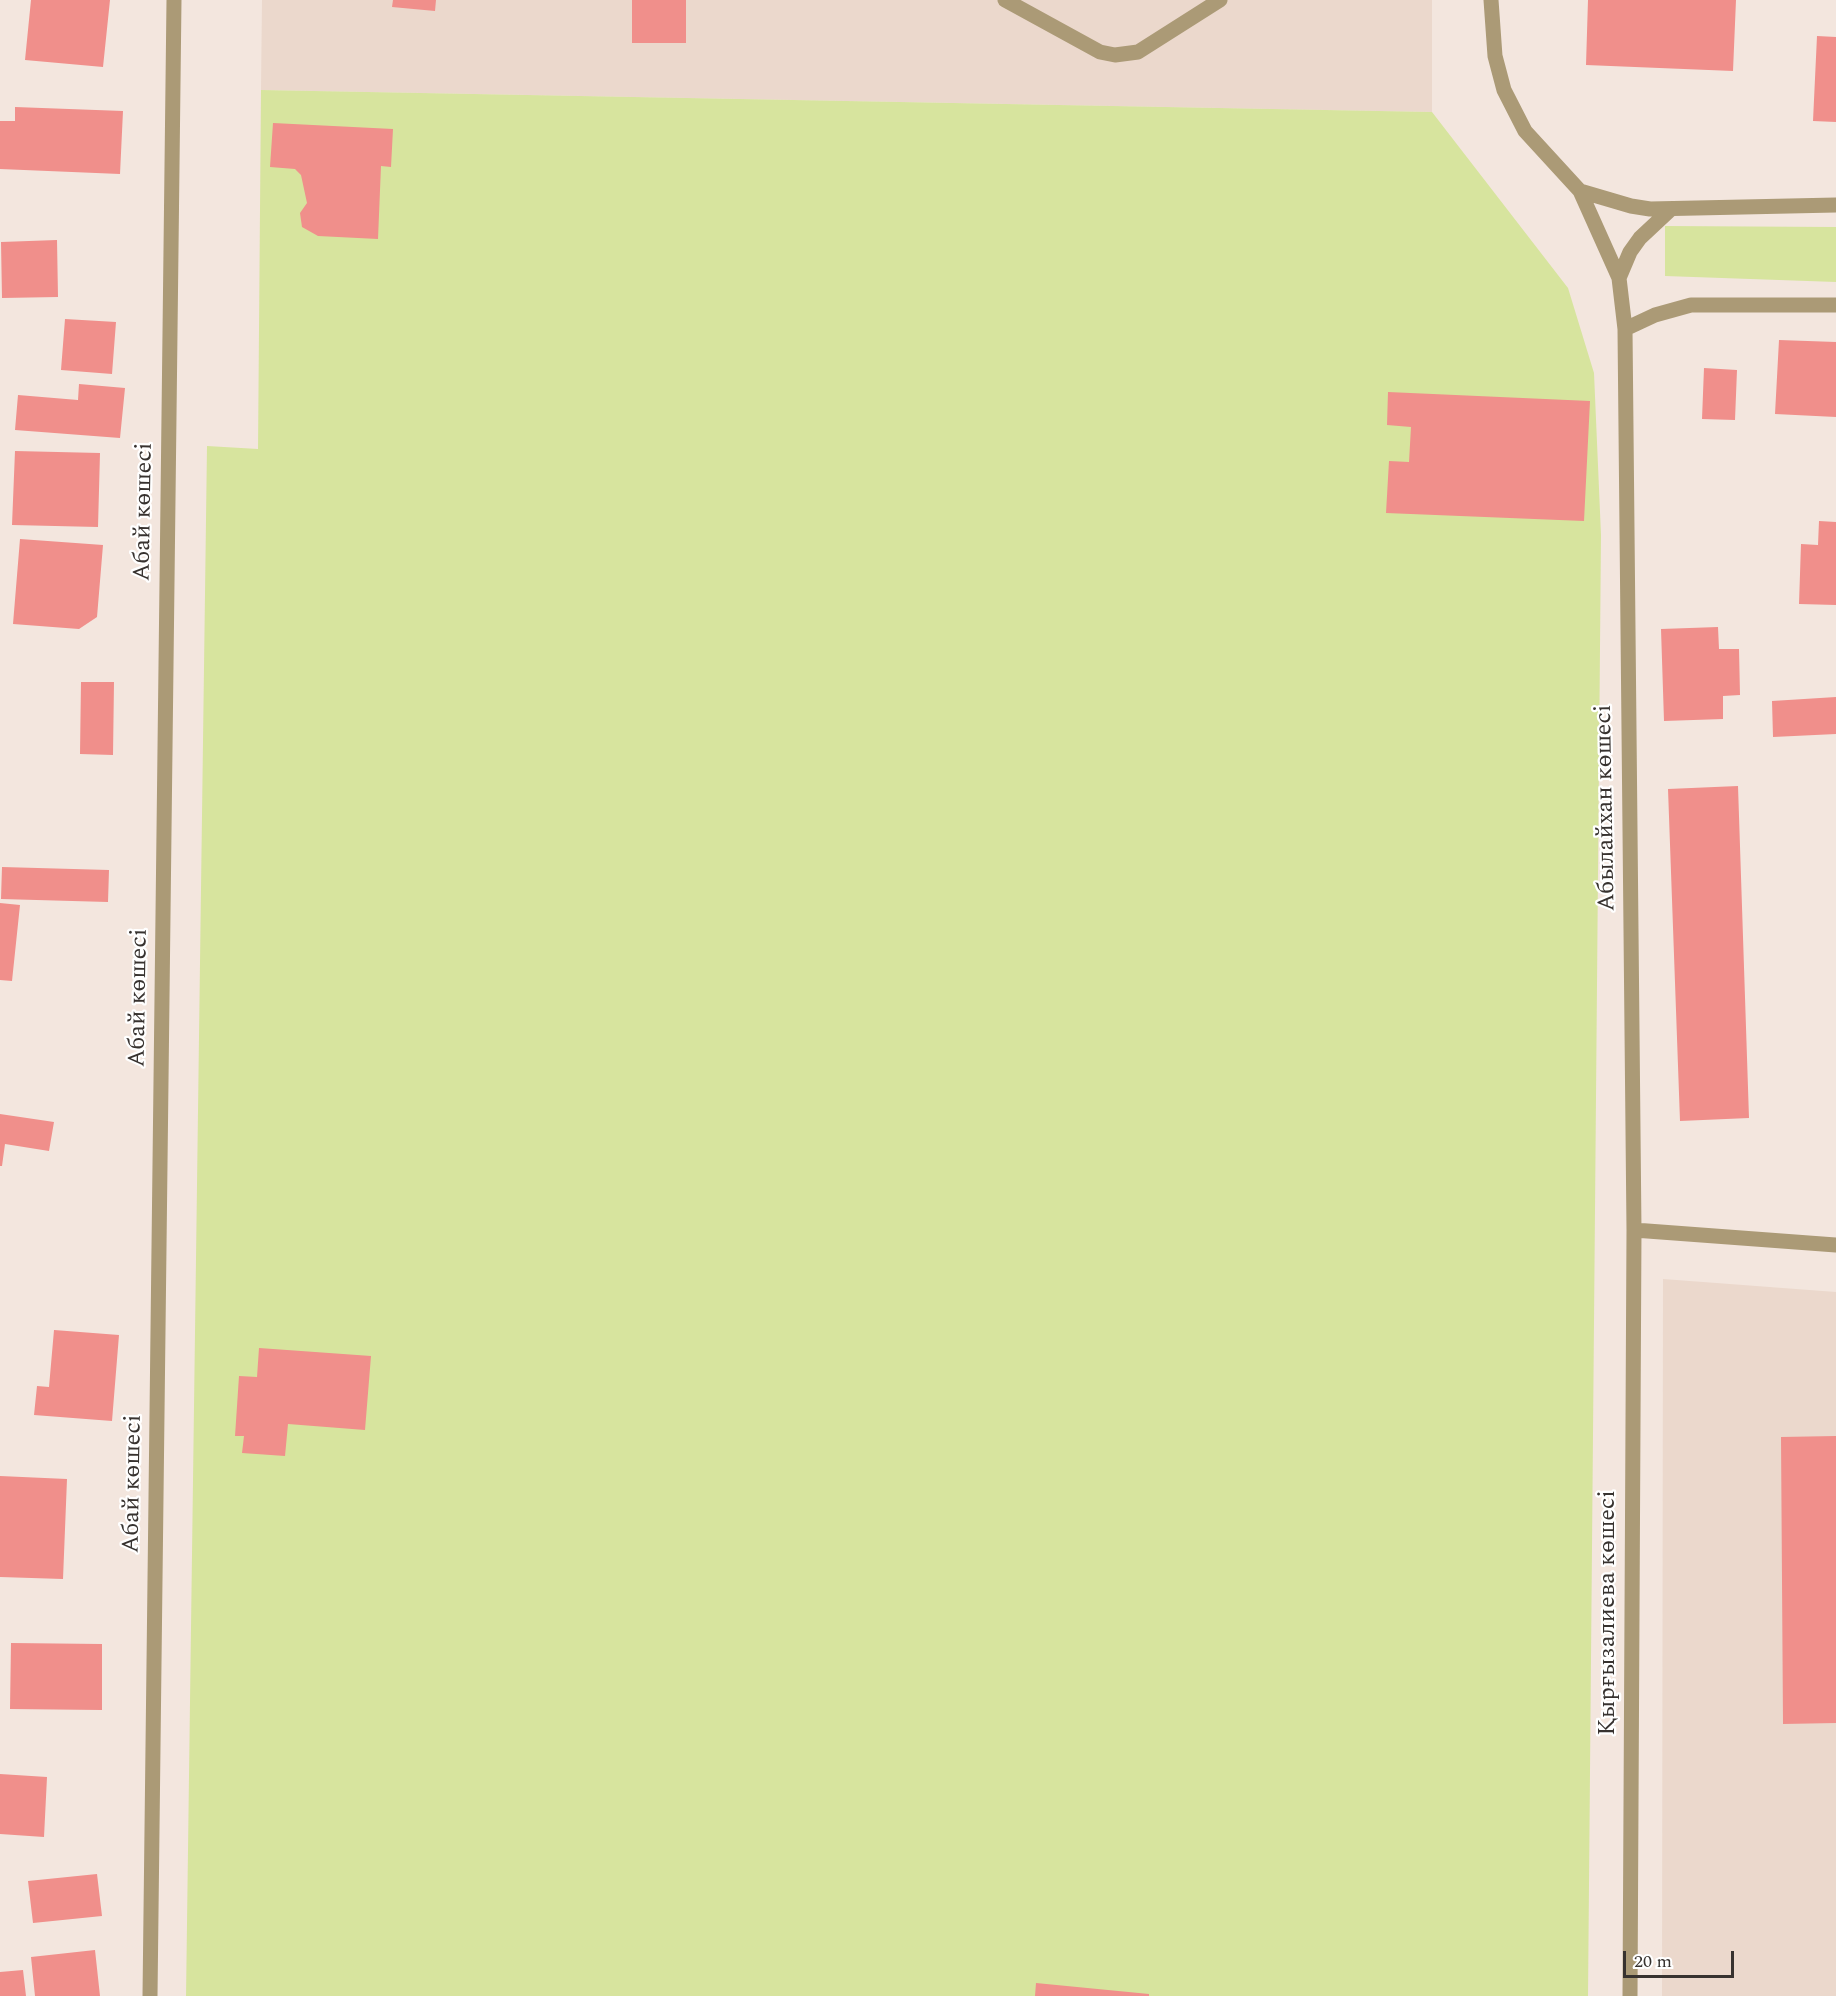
<!DOCTYPE html>
<html>
<head>
<meta charset="utf-8">
<style>
	body { margin:0 }
	#map { position:relative; width:1836px; height:1996px; overflow:hidden; background:#f3e6de; font-family:Spectral,serif }
	canvas { display:block }
	.scale { position:absolute; left:1623px; top:1951px; width:111px; height:27px; box-sizing:border-box; border:3px solid #37322f; border-top:0; padding-left:8px; font-size:18px; line-height:21px; white-space:nowrap; color:#37322f; -webkit-text-stroke:4px #fff; paint-order:stroke }
</style>
</head>
<body>
<div id="map">
<canvas width="1836" height="1996"></canvas>
<div class="scale">20 m</div>
</div>
<script>
const context = document.querySelector('canvas').getContext('2d');
context.lineJoin = 'round';
function fill(path, color) { context.fillStyle = color; context.fill(path, 'evenodd'); }
const shape = rows => new Path2D(rows.map(r => 'M' + r).join(''));
function strokePath(path, color, width, dash) { context.strokeStyle = color; context.lineWidth = width; context.lineCap = dash ? 'butt' : 'round'; context.setLineDash(dash || []); context.stroke(path); }
function write(font, color, halo, rows, align = 'center') {
  context.font = font + ' Spectral,serif'; context.lineWidth = 4.5; context.setLineDash([]); context.textBaseline = 'middle'; context.strokeStyle = halo; context.fillStyle = color; for (const [text, x, y, turn = 0] of rows) {
    context.save(); context.translate(x, y); context.rotate((+turn || 0) * Math.PI / 180); context.textAlign = isNaN(turn) ? turn : align; if (halo) context.strokeText(text, 0, 0); context.fillText(text, 0, 0); context.restore();
  }
}
const built = shape([
	[262,0,1432,0,1432,112,261,90],
	[1663,1279,1836,1292,1836,1996,1662,1996]
]);
const green = shape([
	[261,90,1432,112,1568,288,1594,373,1601,535,1588,1996,186,1996,207,446,258,449],
	[1665,226,1836,227,1836,282,1665,276]
]);
const building = shape([
	[31,0,110,0,103,67,25,60],
	[393,0,436,0,435,11,392,7],
	[632,0,686,0,686,43,632,43],
	[1588,0,1736,0,1733,71,1586,65],
	[1817,36,1836,37,1836,122,1813,121],
	[15,107,123,111,120,174,0,169,0,121,15,121],
	[273,123,393,129,391,167,381,166,378,239,318,236,302,227,300,213,307,203,301,175,295,169,270,167],
	[57,240,58,297,2,298,1,242],
	[65,319,116,322,112,374,61,370],
	[1779,340,1836,342,1836,417,1775,414],
	[1704,368,1737,370,1735,420,1702,419],
	[79,384,125,388,120,438,15,430,18,395,78,400],
	[1388,392,1590,401,1584,521,1386,513,1389,461,1409,462,1411,427,1387,425],
	[15,451,100,453,98,527,12,525],
	[1819,521,1836,522,1836,605,1799,604,1801,544,1818,545],
	[20,539,103,545,97,617,79,629,13,624],
	[1718,627,1719,649,1739,649,1740,695,1723,696,1723,719,1664,721,1661,629],
	[81,682,114,682,113,755,80,754],
	[1836,697,1836,734,1773,737,1772,701],
	[1738,786,1749,1118,1680,1121,1668,789],
	[2,867,109,870,108,902,1,899],
	[0,903,20,905,12,981,0,980],
	[0,1114,54,1122,49,1151,5,1144,2,1166,0,1166],
	[54,1330,119,1335,112,1421,34,1415,37,1386,49,1387],
	[259,1348,371,1356,365,1430,288,1424,285,1456,242,1453,244,1436,235,1436,239,1376,257,1377],
	[1836,1436,1836,1723,1783,1724,1781,1437],
	[0,1476,67,1479,63,1579,0,1577],
	[11,1643,102,1644,102,1710,10,1709],
	[0,1774,47,1777,44,1837,0,1834],
	[97,1874,102,1916,33,1923,28,1881],
	[95,1950,100,1996,35,1996,31,1957],
	[23,1970,26,1996,0,1996,0,1972],
	[1036,1983,1149,1994,1149,1996,1035,1996]
]);
const minor = shape([
	[1005,0,1100,52,1115,55,1138,52,1220,0],
	[1491,0,1495,56,1504,90,1525,131,1580,191,1619,278,1625,329,1634,1230,1630,1996],
	[1580,191,1631,206,1650,209,1836,205],
	[1619,278,1630,252,1640,238,1671,209],
	[1625,329,1655,315,1691,305,1836,305],
	[1634,1230,1836,1245],
	[150,1996,174,0]
]);
const streetNames = [
	["Абай көшесі",145,512,-89],
	["Абылайхан көшесі",1607,808,-91],
	["Абай көшесі",140,998,-89],
	["Абай көшесі",134,1484,-89],
	["Қырғызалиева көшесі",1609,1613,-90]
];
fill(built, '#ebd8cc');
fill(green, '#d7e49e');
fill(building, '#f08f8b');
strokePath(minor, '#ab9a76', 15);
write('24px', '#37322f', '#fff', streetNames);
</script>
</body>
</html>
